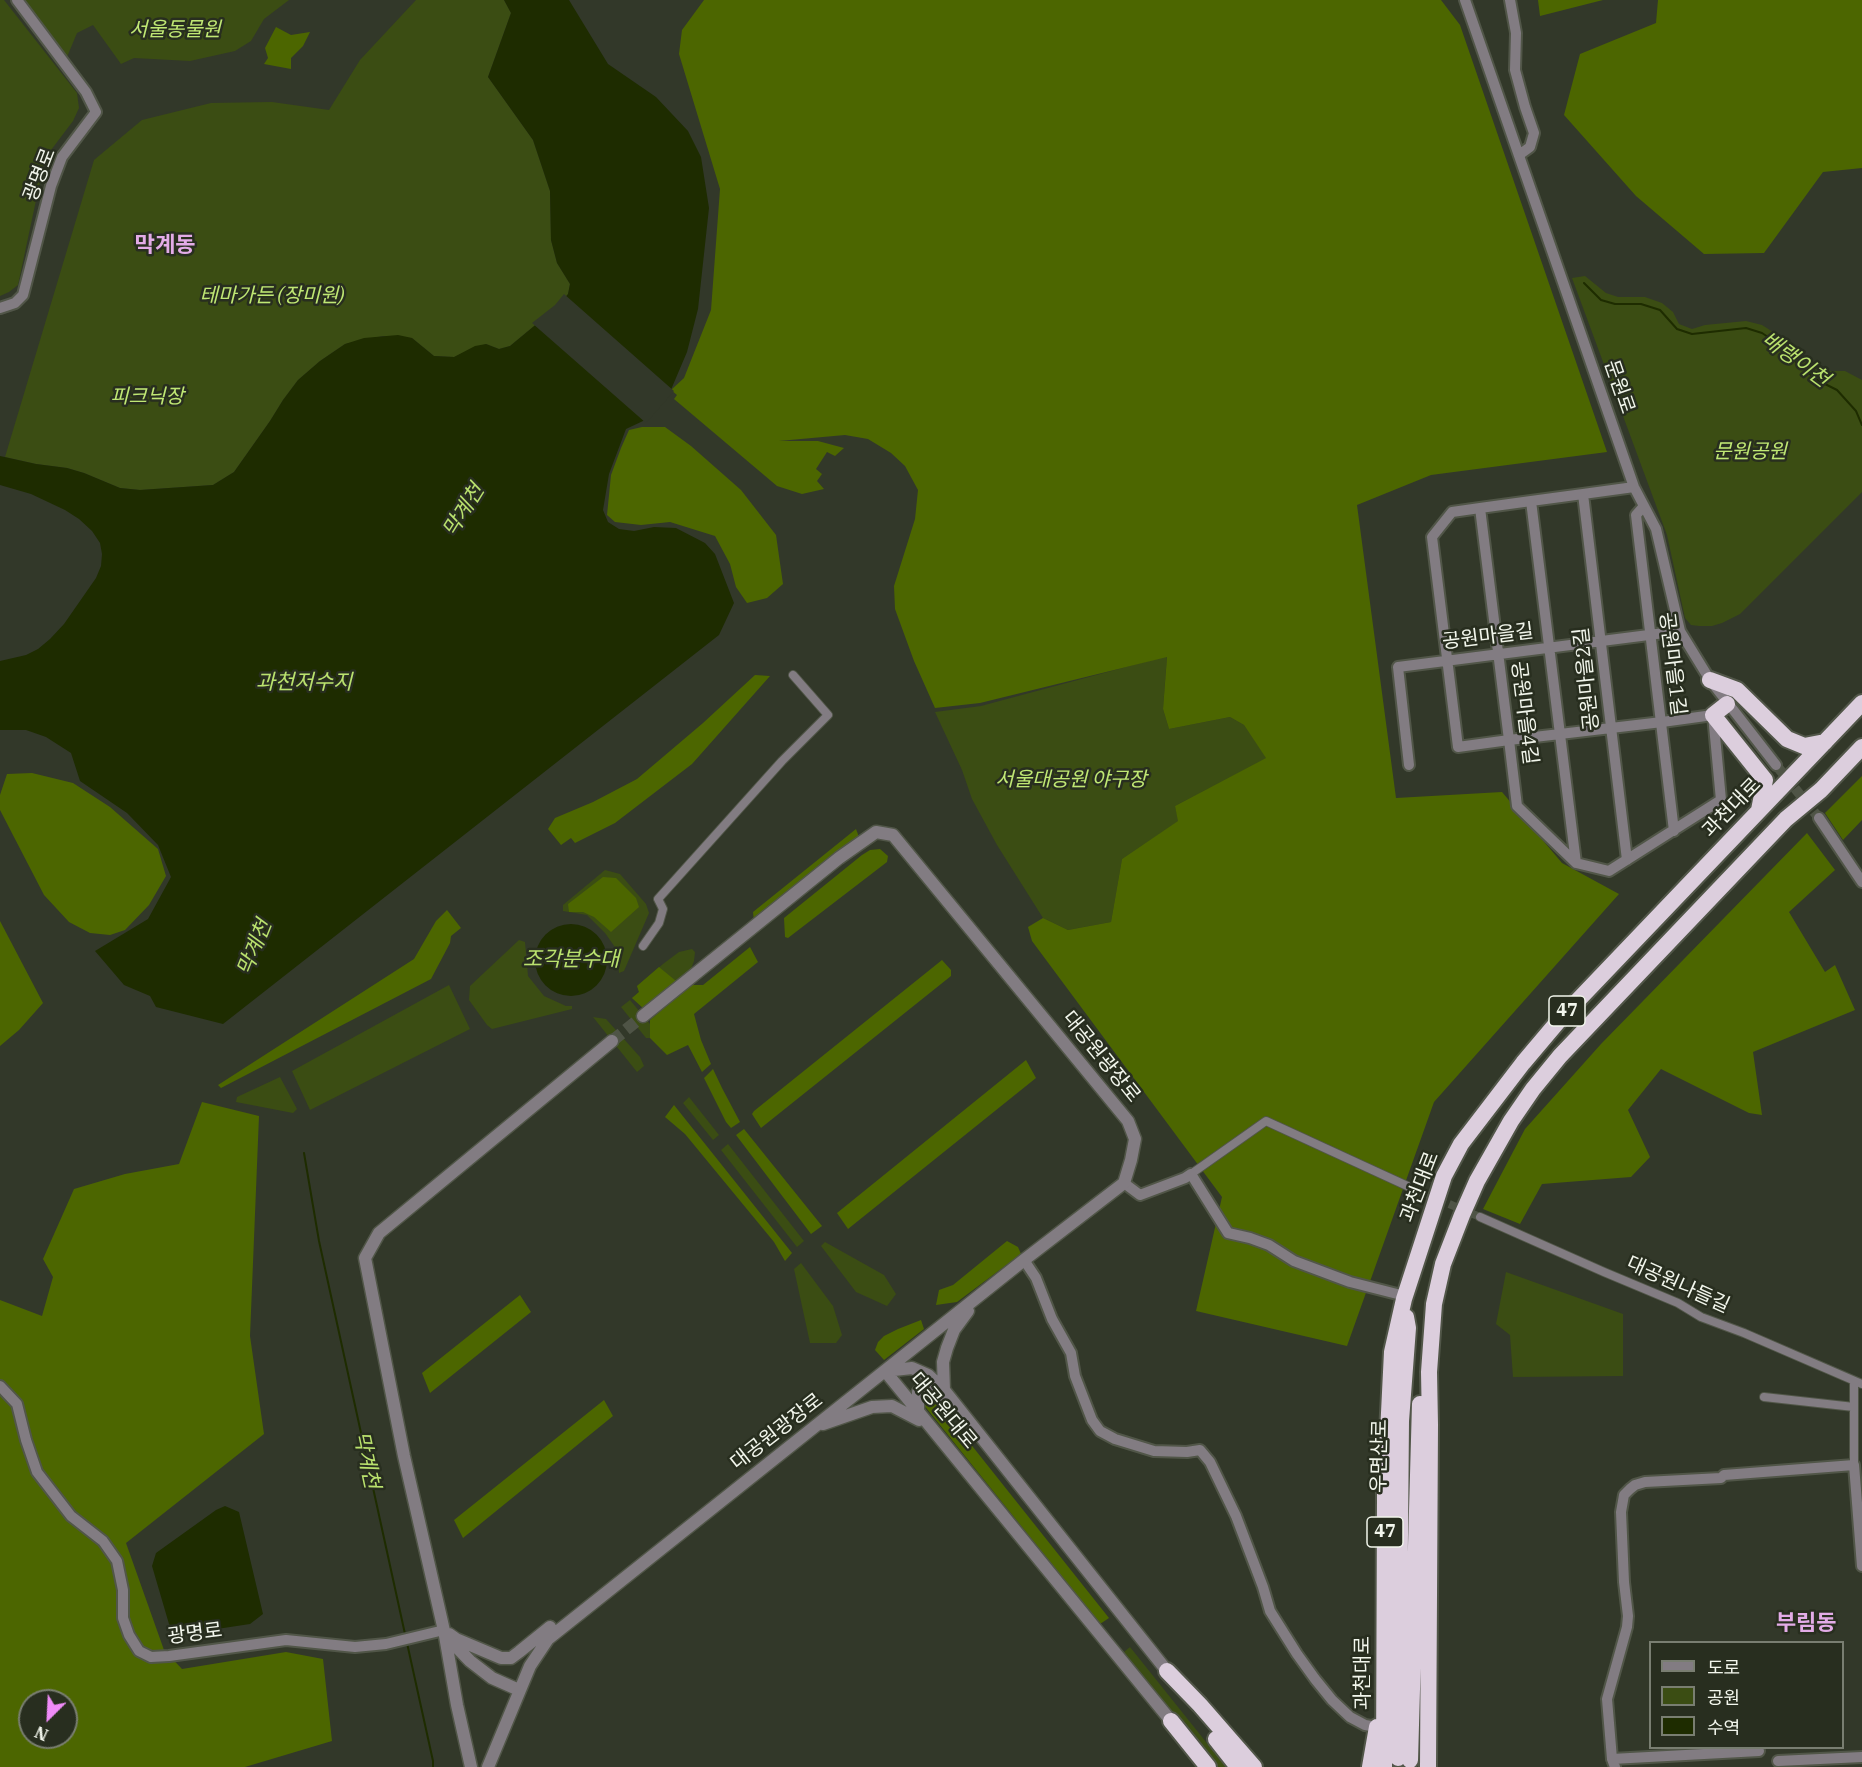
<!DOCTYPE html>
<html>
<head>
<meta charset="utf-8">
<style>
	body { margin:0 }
	#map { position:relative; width:1862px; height:1767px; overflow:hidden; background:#323829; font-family:"IBM Plex Serif","Noto Sans KR",serif }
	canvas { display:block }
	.legend { position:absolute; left:1649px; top:1641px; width:195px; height:108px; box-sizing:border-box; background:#282e1f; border:2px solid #797e71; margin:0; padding:8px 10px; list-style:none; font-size:18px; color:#f2f6ec }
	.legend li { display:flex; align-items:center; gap:12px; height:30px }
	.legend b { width:30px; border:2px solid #797e71 }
	.north { position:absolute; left:18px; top:1689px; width:60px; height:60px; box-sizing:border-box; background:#282e1f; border:2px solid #797e71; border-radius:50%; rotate:204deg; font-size:16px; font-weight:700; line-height:24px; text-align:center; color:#f2f6ec }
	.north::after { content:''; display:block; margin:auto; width:21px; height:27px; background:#ef8bf7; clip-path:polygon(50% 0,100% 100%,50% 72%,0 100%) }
</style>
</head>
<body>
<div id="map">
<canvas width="1862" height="1767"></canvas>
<ul class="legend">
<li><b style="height:8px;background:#827c82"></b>도로</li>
<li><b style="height:16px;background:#3b4d13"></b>공원</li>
<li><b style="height:16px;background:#1e2c00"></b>수역</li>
</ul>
<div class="north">N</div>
</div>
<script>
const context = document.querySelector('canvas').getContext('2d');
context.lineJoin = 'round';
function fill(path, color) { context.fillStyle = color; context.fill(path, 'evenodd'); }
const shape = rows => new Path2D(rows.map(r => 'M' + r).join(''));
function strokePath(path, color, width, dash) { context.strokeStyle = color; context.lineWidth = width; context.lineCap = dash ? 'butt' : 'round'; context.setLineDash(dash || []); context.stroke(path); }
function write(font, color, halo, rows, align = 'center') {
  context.font = font + ' "IBM Plex Serif","Noto Sans KR",serif'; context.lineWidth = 5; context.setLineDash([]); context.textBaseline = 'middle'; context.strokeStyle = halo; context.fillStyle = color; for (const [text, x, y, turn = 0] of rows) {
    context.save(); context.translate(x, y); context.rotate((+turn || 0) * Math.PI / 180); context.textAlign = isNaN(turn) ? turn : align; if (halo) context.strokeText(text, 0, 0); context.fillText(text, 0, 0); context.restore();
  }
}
const green = shape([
	[0,0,4,0,77,93,79,108,73,121,45,158,18,285,9,292,0,296],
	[23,0,289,0,264,19,251,41,235,51,190,61,134,58,121,64,93,25,77,33,67,57],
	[416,0,504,0,511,13,488,77,533,140,550,191,551,240,557,263,570,284,568,294,557,307,510,346,499,349,486,344,454,357,434,356,412,338,383,336,345,344,320,361,298,380,283,400,270,421,234,472,213,485,140,490,120,488,84,473,67,468,36,464,5,457,94,160,142,120,211,103,272,102,329,110,360,60],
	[1585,276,1606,293,1618,297,1645,297,1662,303,1673,312,1679,324,1692,329,1705,325,1746,321,1762,325,1784,339,1800,356,1814,365,1827,371,1845,371,1862,380,1862,492,1740,614,1722,623,1712,626,1699,626,1691,625,1685,618,1667,535,1572,278],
	[1167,656,1163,709,1169,729,1230,717,1244,725,1267,758,1175,806,1179,821,1122,859,1111,922,1068,930,1043,918,997,845,972,799,962,770,935,712,981,706],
	[605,870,620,874,646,904,649,913,624,971,619,973,617,950,605,933,587,915,563,911,563,905],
	[519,940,525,942,528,976,544,996,566,1006,572,1006,572,1009,492,1029,487,1025,469,1000,470,986],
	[692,949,695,952,694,961,691,969,644,1009,632,998,639,992,637,986,663,964,679,952],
	[449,985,470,1029,310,1110,292,1071],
	[630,1000,650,1024,650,1038,646,1038,621,1007],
	[593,1017,606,1019,640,1057,644,1066,637,1072],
	[280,1077,297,1109,293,1113,236,1102,237,1097],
	[689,1097,719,1135,713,1140,683,1103],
	[728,1144,804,1241,797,1247,721,1150],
	[825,1242,884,1275,896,1294,887,1306,856,1292,821,1246],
	[801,1263,833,1306,842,1335,836,1343,810,1343,794,1269],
	[1506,1272,1623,1314,1623,1376,1513,1377,1510,1335,1496,1324],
	[1130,1647,1226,1767,1216,1767,1124,1652]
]);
const forest = shape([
	[704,0,1441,0,1460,25,1607,452,1431,475,1357,505,1396,798,1502,792,1562,863,1619,894,1434,1102,1347,1346,1196,1311,1222,1197,1032,941,1028,927,1043,918,1068,930,1111,922,1122,859,1178,821,1175,806,1266,758,1244,725,1230,717,1169,729,1163,709,1167,657,980,703,935,708,914,661,895,609,894,586,915,519,918,490,905,466,891,453,868,439,845,435,779,441,818,441,844,448,835,456,827,452,816,469,822,474,817,481,824,489,802,494,777,486,674,399,677,395,671,390,684,378,711,310,720,189,679,54,682,30],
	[1538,0,1603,0,1540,16],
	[1658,0,1862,0,1862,168,1823,172,1764,253,1704,254,1636,196,1564,115,1580,54,1656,23],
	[276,27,291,35,310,32,303,46,291,58,291,69,264,64,268,58,265,48],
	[642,427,665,427,691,446,741,490,776,535,783,584,767,598,747,603,736,587,730,564,715,536,670,522,641,525,615,522,607,515,611,475,621,448,629,430],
	[755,675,770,676,692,764,615,823,575,843,571,838,561,845,548,829,555,818,593,802,637,779,703,723],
	[32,773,73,783,110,807,158,849,166,876,149,905,125,930,110,935,90,933,69,922,44,895,0,810,0,795,7,774],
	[1862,776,1862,820,1843,840,1825,813],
	[856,829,859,837,754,922,753,912],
	[1807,833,1835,870,1789,912,1825,972,1835,965,1855,1010,1753,1052,1762,1115,1749,1113,1661,1069,1628,1110,1650,1157,1631,1177,1542,1184,1520,1224,1483,1209,1525,1129,1601,1044],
	[880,849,888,856,887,862,788,938,785,937,784,918,862,855,870,850],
	[603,877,616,878,636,898,639,907,611,932,594,917,583,912,569,912,568,904],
	[447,910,461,928,451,936,450,943,431,979,221,1088,218,1085,414,959,436,921],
	[0,921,43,1003,19,1030,0,1046],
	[750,947,758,962,694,1014,701,1040,711,1064,702,1072,688,1045,667,1055,650,1038,650,1020,691,985,703,985],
	[942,960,951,970,951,976,761,1128,752,1114,754,1111],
	[659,967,676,981,644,1009,632,998,639,992,637,986],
	[1026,1060,1036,1078,848,1229,837,1213],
	[713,1069,722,1088,740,1122,731,1128,726,1122,704,1078],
	[202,1102,259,1116,250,1336,264,1434,126,1543,164,1650,182,1669,286,1652,323,1659,332,1741,245,1767,0,1767,0,1300,42,1316,53,1277,43,1259,74,1189,125,1174,179,1164],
	[30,1701,66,1701,66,1737,30,1737],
	[674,1105,792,1253,785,1261,774,1242,685,1134,665,1117],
	[744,1129,822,1226,811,1234,736,1135],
	[1007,1241,1018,1247,1021,1254,957,1302,936,1305,939,1290,953,1285],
	[520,1295,531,1312,430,1393,422,1373],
	[921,1320,924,1329,884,1360,875,1350,878,1342,884,1336,898,1329],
	[928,1395,934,1398,1109,1618,1100,1624,923,1404,923,1398],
	[604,1400,613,1416,463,1538,454,1520]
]);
const water = shape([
	[504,0,569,0,608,64,656,97,688,131,701,157,709,208,698,309,687,352,670,392,643,421,626,429,609,474,603,510,608,522,619,529,634,531,654,527,676,528,705,543,715,554,734,603,719,635,223,1024,156,1007,150,996,124,985,95,951,148,919,171,877,158,845,127,813,80,781,71,753,46,737,26,730,0,730,0,661,26,655,38,649,50,639,64,624,96,578,101,566,102,554,100,543,92,531,79,519,65,510,31,494,0,485,0,456,36,464,67,468,84,473,120,488,140,490,213,485,234,472,270,421,283,400,298,380,320,361,345,344,364,338,398,335,412,338,434,356,454,357,475,346,486,344,499,349,510,346,557,307,568,294,570,284,557,263,551,240,550,191,533,140,488,77,511,13],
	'535 960a36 36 0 1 1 72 0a36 36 0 1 1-72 0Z',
	[225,1506,239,1512,263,1614,250,1624,184,1634,175,1631,169,1624,152,1566,156,1553,216,1510]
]);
const pier = shape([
	[564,294,674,391,646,423,532,323,555,305]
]);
const stream = shape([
	[1505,0,1511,39],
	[1584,283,1601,300,1615,304,1641,304,1660,310,1677,329,1692,334,1746,328,1762,333,1780,345,1795,361,1817,380,1837,390,1856,411,1862,425],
	[304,1153,319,1241,405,1634],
	[407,1643,433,1761,433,1767]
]);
const pedestrianTunnel = shape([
	[1416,1190,1480,1217]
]);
const minorTunnel = shape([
	[1776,765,1819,818]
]);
const tertiaryTunnel = shape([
	[612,1041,643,1016]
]);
const pedestrian = shape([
	[643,946,659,923,663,909,658,899,782,761,828,715,793,675],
	[1191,1174,1266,1121,1416,1190],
	[1480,1217,1604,1272,1678,1303,1701,1317,1744,1333,1862,1384],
	[1764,1397,1854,1407],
	[1854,1465,1854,1381]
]);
const minor = shape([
	[1465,0,1634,487,1656,529,1680,631,1710,680,1776,765],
	[1510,0,1516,33,1515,70,1525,107,1534,133,1530,147,1519,155],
	[0,308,15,303,23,295,51,186,62,157,96,112,86,92,17,0],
	[1583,494,1627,860],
	[1531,501,1576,863],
	[1644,506,1636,515,1674,831],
	[1480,508,1509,740,1517,806,1576,863,1609,871,1721,800,1713,715,1662,722,1509,740,1458,747,1432,537,1452,512,1480,508,1531,501,1583,494,1634,487],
	[1409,765,1398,667,1680,631],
	[1819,818,1862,882],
	[1124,1183,1140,1195,1185,1178,1191,1174,1228,1233,1250,1238,1269,1245,1294,1261,1350,1282,1405,1296],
	[1024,1260,1036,1278,1052,1319,1071,1353,1075,1376,1092,1420,1100,1431,1115,1439,1154,1451,1187,1452,1200,1450,1210,1462,1236,1516,1263,1587,1270,1611,1297,1654,1315,1679,1332,1700,1350,1717,1365,1725,1377,1727],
	[0,1386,17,1404,26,1440,37,1472,71,1516,103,1541,117,1561,123,1590,123,1618,129,1635,139,1651,151,1657,169,1656,286,1640,355,1647,386,1644,444,1630],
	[1612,1759,1759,1751],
	[1778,1761,1862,1757],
	[1615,1767,1612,1759,1607,1699,1627,1627,1628,1616,1624,1582,1621,1512,1624,1495,1630,1489,1635,1485,1645,1482,1721,1478,1724,1475,1854,1465,1862,1566]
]);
const tertiary = shape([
	[885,1371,1171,1721],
	[885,1371,912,1368,928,1375,944,1390,1167,1671],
	[944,1390,943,1362,947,1348,954,1330,968,1311],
	[918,1413,918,1392,923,1387,933,1389,944,1396],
	[823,1424,872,1407,892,1406,919,1420],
	[449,1634,456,1639,501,1658,511,1658,519,1652,550,1627],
	[445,1636,457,1705,471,1767],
	[519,1690,492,1678,470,1661,445,1635,404,1456,365,1258,379,1233,612,1041],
	[488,1767,530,1666,548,1639,1024,1260,1124,1183,1131,1160,1135,1139,1128,1121,893,835,876,832,839,858,643,1016]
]);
const trunk = shape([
	[1710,680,1737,690,1787,739,1804,746,1825,742],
	[1727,704,1713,715,1765,780,1759,810],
	[1167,1671,1200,1705,1254,1767],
	[1171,1721,1208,1767],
	[1216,1739,1238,1767],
	[1398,1758,1401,1421,1408,1328,1406,1317],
	[1410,1760,1420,1404],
	[1370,1767,1377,1727],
	[1384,1767,1385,1494,1392,1352,1404,1299,1444,1176,1461,1144,1523,1063,1561,1018,1862,703],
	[1428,1767,1430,1425,1429,1372,1434,1304,1443,1264,1462,1215,1477,1181,1511,1121,1533,1089,1560,1056,1786,819,1821,790,1862,747]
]);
const shields = [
	[1567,1011,36],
	[1385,1532,36]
];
const shieldNames = [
	["47",1567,1011],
	["47",1385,1532]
];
const parkNames = [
	["서울동물원",175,30],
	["테마가든 (장미원)",272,296],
	["피크닉장",147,397],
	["문원공원",1750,452],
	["서울대공원 야구장",1071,780]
];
const streetNames = [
	["광명로",40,175,-69],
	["문원로",1619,387,71],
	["공원마을길",1488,637,-7],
	["공원마을1길",1672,664,83],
	["공원마을2길",1587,679,-96],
	["공원마을4길",1524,713,83],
	["과천대로",1732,808,-46],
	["대공원광장로",1101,1057,51],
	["과천대로",1420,1187,-69],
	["대공원나들길",1678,1285,24],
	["대공원대로",943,1411,50],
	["대공원광장로",777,1432,-38],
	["우면산로",1380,1456,-89],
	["광명로",195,1634,-7],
	["과천대로",1363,1673,-90]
];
const waterNames = [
	["배랭이천",1795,360,36],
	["막계천",464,511,-58],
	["과천저수지",304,683],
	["막계천",255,948,-68],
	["조각분수대",571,960],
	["막계천",366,1460,78]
];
const quarterNames = [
	["막계동",165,246],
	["부림동",1806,1624]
];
fill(green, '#3b4d13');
fill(forest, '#4c6600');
fill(water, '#1e2c00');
fill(pier, '#323829');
strokePath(stream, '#1e2c00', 2);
strokePath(pedestrianTunnel, '#4f5446', 8, [8, 4]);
strokePath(minorTunnel, '#4f5446', 10, [10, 5]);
strokePath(tertiaryTunnel, '#4f5446', 12, [12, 6]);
strokePath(pedestrian, '#515648', 10);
strokePath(minor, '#515648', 14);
strokePath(tertiary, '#515648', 15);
strokePath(trunk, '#515648', 20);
strokePath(pedestrian, '#827c82', 8);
strokePath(minor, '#827c82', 10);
strokePath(tertiary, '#827c82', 12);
strokePath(trunk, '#dccedd', 16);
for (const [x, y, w] of shields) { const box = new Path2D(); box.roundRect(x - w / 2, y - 15, w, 30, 4.5); context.fillStyle = '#282e1f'; context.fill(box); strokePath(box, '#f2f6ec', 1.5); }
write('bold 18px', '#f2f6ec', null, shieldNames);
write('italic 20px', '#c0e874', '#282e1f', parkNames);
write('20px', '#f2f6ec', '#282e1f', streetNames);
write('italic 21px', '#bae26e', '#282e1f', waterNames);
write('bold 22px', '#e3ace7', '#282e1f', quarterNames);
</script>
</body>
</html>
